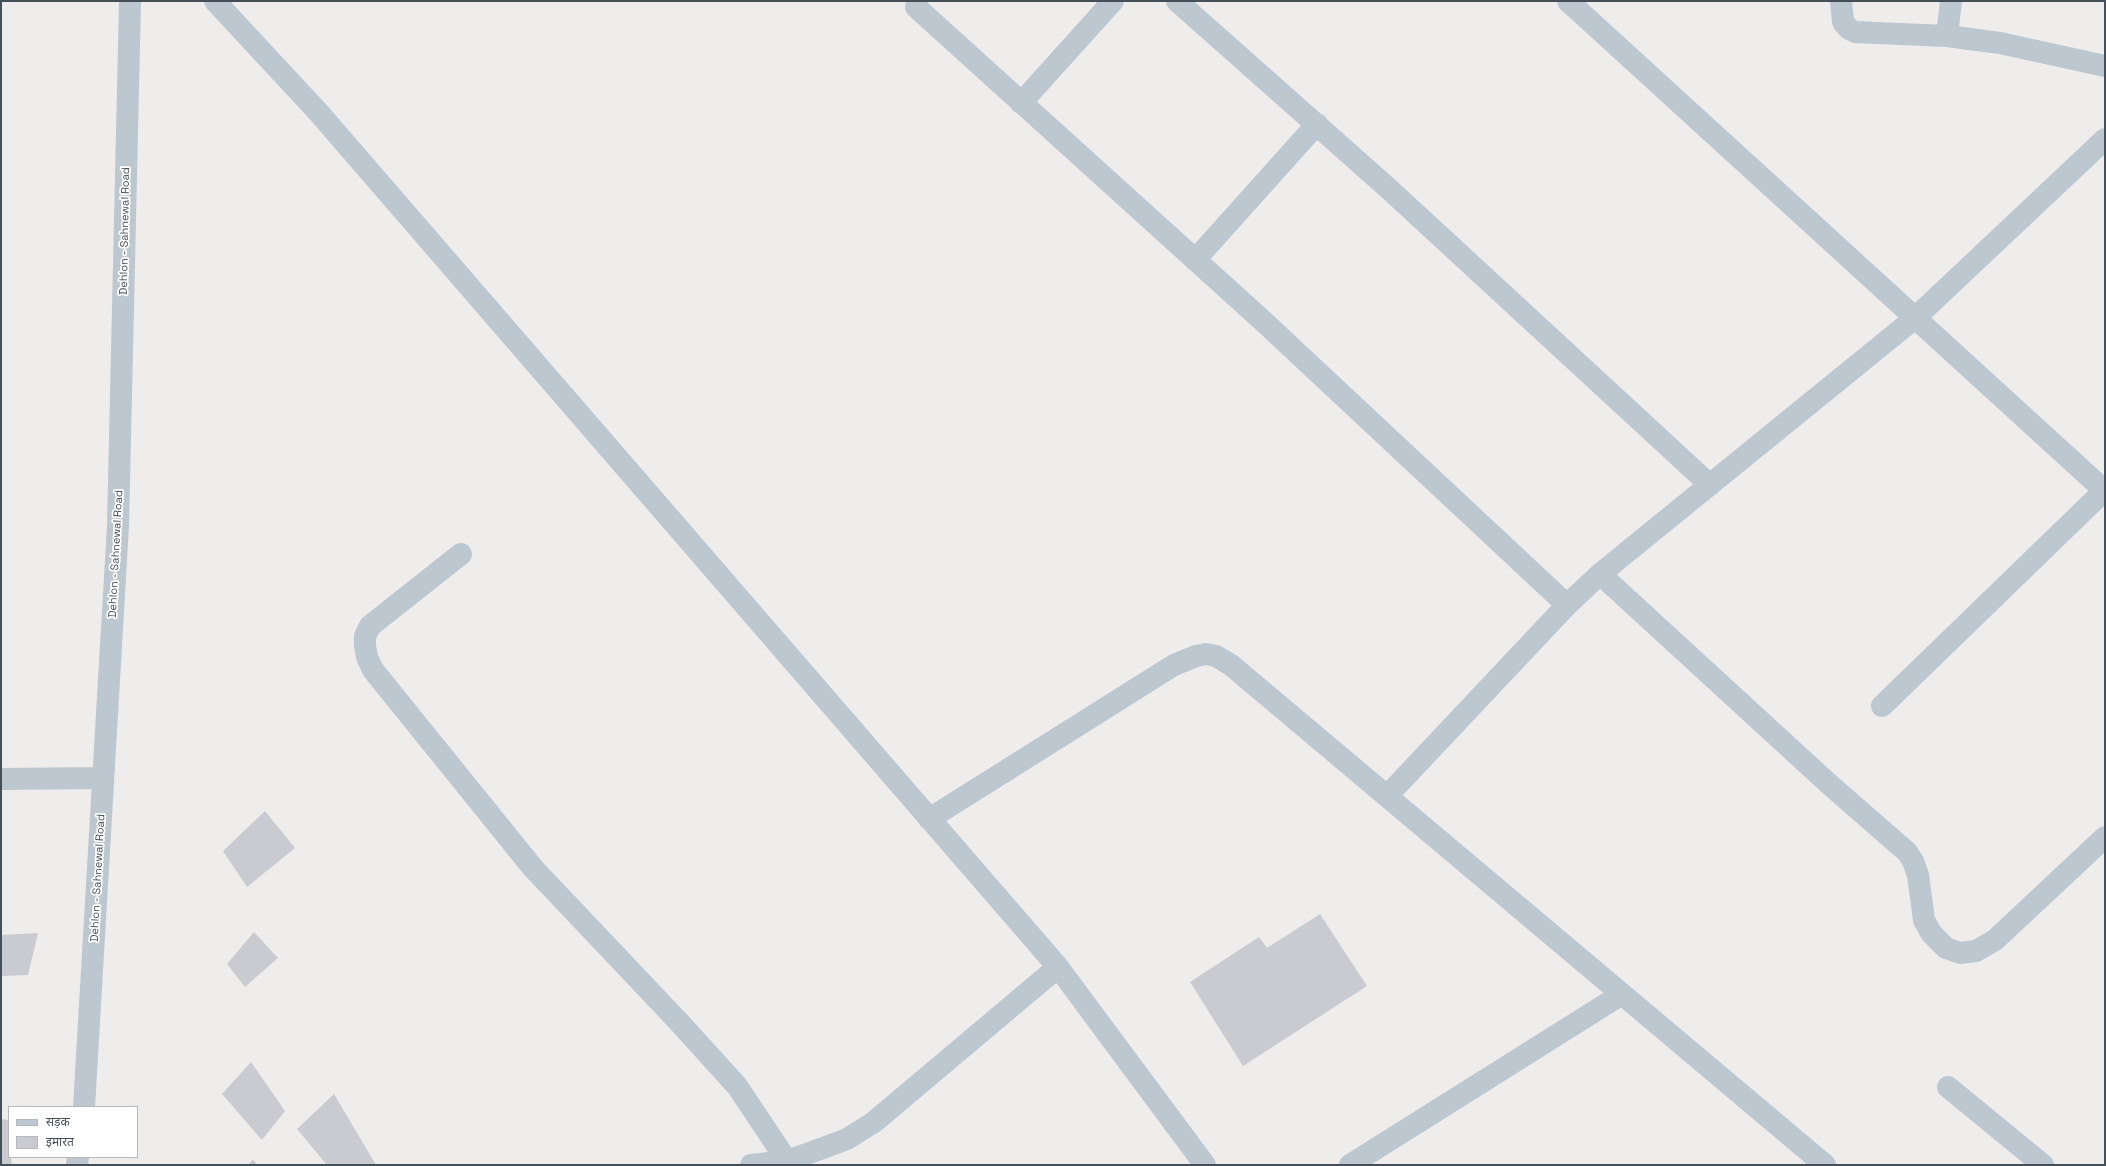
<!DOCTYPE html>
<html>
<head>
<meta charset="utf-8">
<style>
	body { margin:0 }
	#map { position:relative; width:2106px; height:1166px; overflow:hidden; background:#efecec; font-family:"Space Grotesk","Noto Sans Devanagari",sans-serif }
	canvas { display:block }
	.frame { position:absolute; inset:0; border:2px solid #444f59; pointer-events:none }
	.legend { position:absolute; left:8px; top:1106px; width:130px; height:52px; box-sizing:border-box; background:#fff; border:1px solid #b4b9bd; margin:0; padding:5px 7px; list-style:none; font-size:12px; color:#444f59 }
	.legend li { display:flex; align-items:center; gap:8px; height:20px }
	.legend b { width:20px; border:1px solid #b4b9bd }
</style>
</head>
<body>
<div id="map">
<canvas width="2106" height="1166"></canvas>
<div class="frame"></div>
<ul class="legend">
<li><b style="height:5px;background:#bcc7cf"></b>सड़क</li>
<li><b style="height:11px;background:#c9cbd1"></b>इमारत</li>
</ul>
</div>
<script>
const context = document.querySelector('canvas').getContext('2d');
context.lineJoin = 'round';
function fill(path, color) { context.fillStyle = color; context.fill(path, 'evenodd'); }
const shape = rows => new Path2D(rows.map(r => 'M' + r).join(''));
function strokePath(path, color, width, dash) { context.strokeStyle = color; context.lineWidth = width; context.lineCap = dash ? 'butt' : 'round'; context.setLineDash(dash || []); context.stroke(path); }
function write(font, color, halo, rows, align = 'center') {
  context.font = font + ' "Space Grotesk",sans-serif'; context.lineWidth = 3.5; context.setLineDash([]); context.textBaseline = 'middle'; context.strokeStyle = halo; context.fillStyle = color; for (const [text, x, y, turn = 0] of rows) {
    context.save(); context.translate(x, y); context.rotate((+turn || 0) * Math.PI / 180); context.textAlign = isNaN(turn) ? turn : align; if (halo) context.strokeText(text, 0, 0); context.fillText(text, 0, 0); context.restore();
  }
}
const building = shape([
	[265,811,295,848,247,887,223,851],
	[1320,914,1367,986,1243,1066,1190,982,1259,937,1267,948],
	[254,932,278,958,245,987,227,964],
	[38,933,28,975,1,976,1,935],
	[251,1062,285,1111,262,1140,222,1094],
	[334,1094,376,1165,327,1165,297,1129],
	[1,1119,9,1120,9,1157,11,1157,12,1165,1,1165],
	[253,1159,257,1165,248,1165]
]);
const minor = shape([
	[215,1,319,113,1058,967,1205,1165],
	[1177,1,1389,189,1710,485],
	[1568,1,2105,491],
	[1841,1,1843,22,1849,29,1855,32,1947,36,2000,43,2105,66],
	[916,7,1263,321,1567,605],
	[1947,36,1951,1],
	[1021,103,1113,1],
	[1195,260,1317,124],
	[461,554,370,626,365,636,365,646,367,657,373,670,533,868,678,1021,737,1086,787,1161,787,1165],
	[1600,574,1829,784,1907,852,1913,861,1918,875,1924,920,1931,933,1946,948,1960,953,1976,951,1995,940,2105,837],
	[1882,706,2105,490],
	[1,779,103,778],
	[1387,796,1567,605,1600,574,1915,318,2105,139],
	[929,819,1174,665,1196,656,1206,654,1216,656,1231,665,1825,1165],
	[1948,1087,2043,1165],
	[84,1107,118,526,130,1],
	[77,1165,78,1157],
	[751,1165,787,1161,823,1148,847,1139,874,1122,1058,967],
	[1350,1165,1622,994]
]);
const streetNames = [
	["Dehlon - Sahnewal Road",125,231,-89],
	["Dehlon - Sahnewal Road",116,554,-87],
	["Dehlon - Sahnewal Road",98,878,-87]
];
fill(building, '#c9cbd1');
strokePath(minor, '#bcc7cf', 22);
write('11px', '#444f59', '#fff', streetNames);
</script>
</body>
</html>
